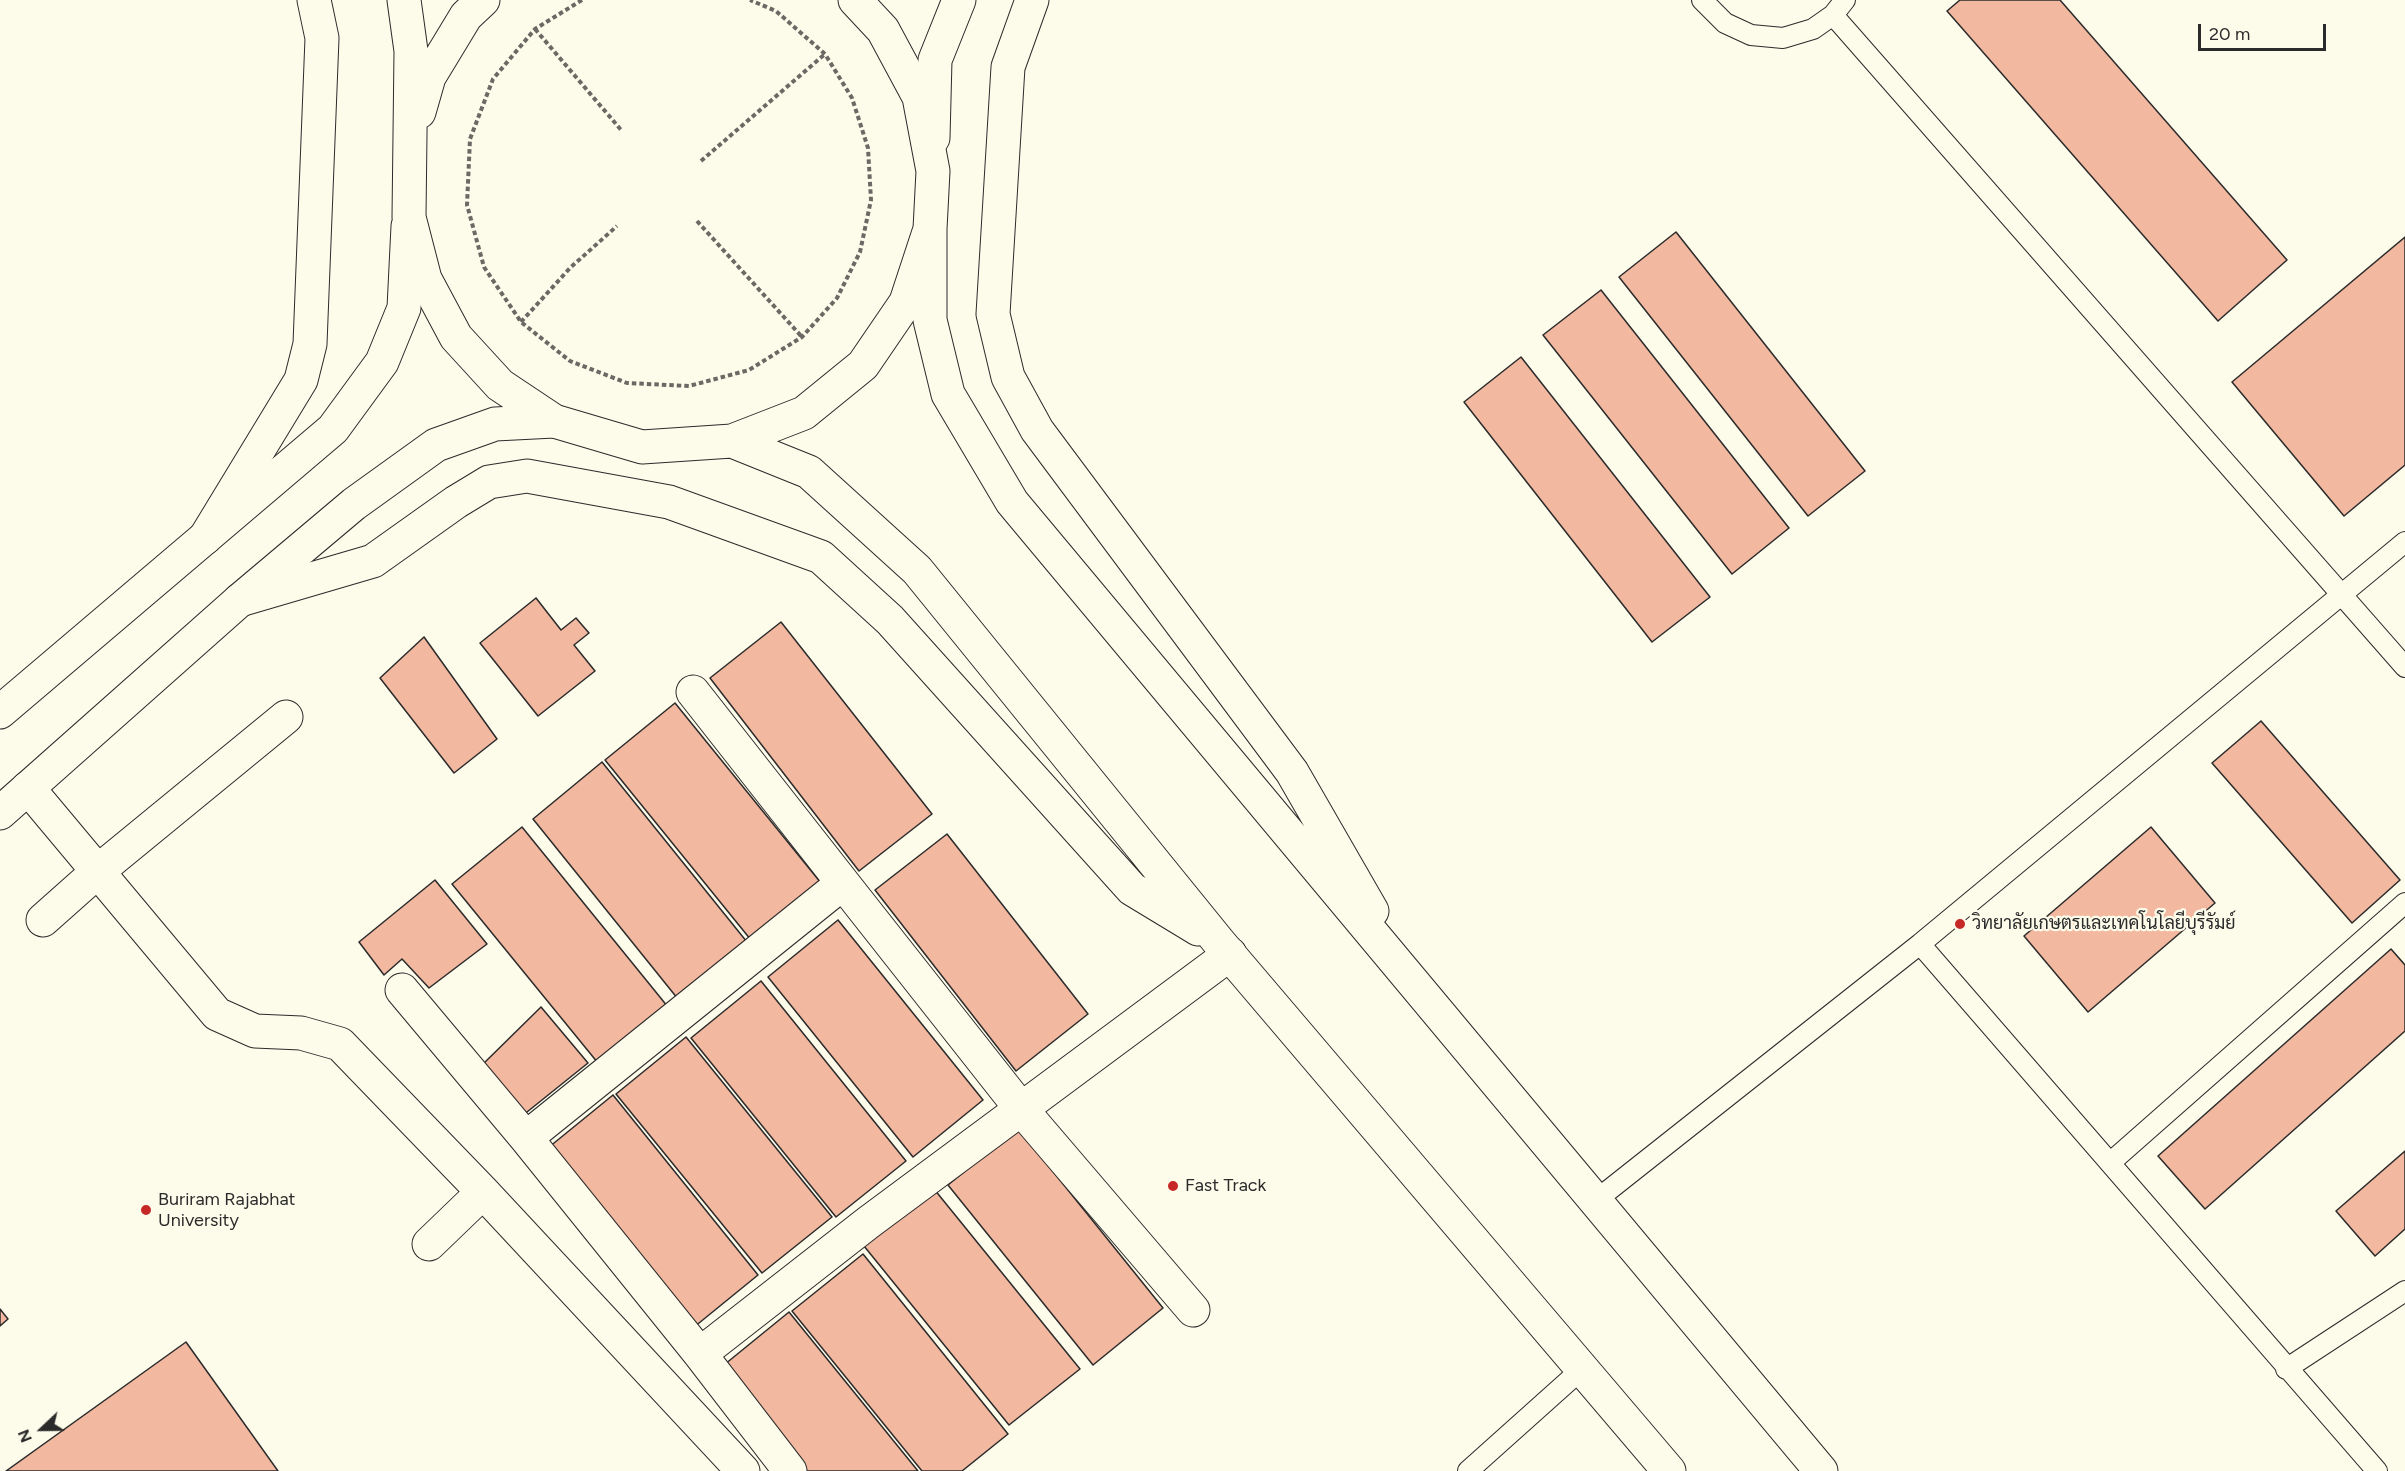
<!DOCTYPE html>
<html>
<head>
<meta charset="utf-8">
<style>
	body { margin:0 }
	#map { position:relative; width:2405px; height:1471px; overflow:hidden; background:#fdfbea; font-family:Figtree,sans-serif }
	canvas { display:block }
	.north { position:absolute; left:12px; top:1399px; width:60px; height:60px; -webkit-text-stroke:4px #fdfbea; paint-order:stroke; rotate:248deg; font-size:16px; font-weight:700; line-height:24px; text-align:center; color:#2b2b2b }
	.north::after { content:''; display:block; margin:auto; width:21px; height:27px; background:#2b2b2b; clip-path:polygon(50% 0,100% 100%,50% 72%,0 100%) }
	.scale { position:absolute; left:2198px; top:24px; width:128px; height:27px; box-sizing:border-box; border:3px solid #2b2b2b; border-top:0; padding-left:8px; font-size:18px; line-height:21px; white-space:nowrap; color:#2b2b2b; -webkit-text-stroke:4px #fdfbea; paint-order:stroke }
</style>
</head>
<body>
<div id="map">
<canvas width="2405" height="1471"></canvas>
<div class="north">N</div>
<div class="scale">20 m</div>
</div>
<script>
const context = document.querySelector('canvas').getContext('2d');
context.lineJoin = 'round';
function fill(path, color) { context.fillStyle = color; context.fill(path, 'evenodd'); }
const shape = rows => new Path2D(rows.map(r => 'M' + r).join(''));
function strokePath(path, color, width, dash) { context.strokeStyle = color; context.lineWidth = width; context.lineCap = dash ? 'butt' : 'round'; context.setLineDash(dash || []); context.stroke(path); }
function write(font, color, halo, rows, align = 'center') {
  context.font = font + ' Figtree,Sarabun,sans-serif'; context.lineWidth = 4.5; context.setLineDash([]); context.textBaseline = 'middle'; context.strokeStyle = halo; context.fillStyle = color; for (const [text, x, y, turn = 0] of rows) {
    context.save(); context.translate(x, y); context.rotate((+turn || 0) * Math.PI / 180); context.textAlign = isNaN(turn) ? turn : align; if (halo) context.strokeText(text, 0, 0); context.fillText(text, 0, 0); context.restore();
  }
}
const building = shape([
	[1960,0,2060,0,2287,260,2218,321,1947,11,1960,0],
	[1676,232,1865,471,1808,516,1619,277,1676,232],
	[2405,237,2405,465,2344,516,2232,382,2405,237],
	[1601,290,1789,528,1732,574,1543,335,1601,290],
	[1521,357,1710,597,1652,642,1464,402,1521,357],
	[536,598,561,630,576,618,589,633,574,645,595,671,538,716,480,643,536,598],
	[781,622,932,814,859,871,710,678,781,622],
	[424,637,497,739,454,773,380,678,424,637],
	[675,703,821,883,751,940,605,760,675,703],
	[2261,721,2400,880,2352,923,2212,763,2261,721],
	[602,762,747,942,678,999,533,819,602,762],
	[522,827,668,1007,598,1063,452,884,522,827],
	[2151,827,2215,903,2088,1012,2024,936,2151,827],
	[947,834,1088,1014,1016,1071,875,890,947,834],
	[435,880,487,944,429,988,402,959,384,975,359,942,435,880],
	[838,920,983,1100,913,1157,768,977,838,920],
	[2391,949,2405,965,2405,1031,2205,1209,2158,1156,2391,949],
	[761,981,906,1161,836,1217,691,1038,761,981],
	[541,1007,588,1063,522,1116,482,1065,541,1007],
	[686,1037,832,1217,762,1273,616,1094,686,1037],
	[613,1095,758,1275,688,1332,543,1152,613,1095],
	[1018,1128,1163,1308,1093,1365,948,1185,1018,1128],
	[2405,1151,2405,1229,2375,1256,2336,1211,2405,1151],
	[934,1189,1080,1369,1009,1425,864,1246,934,1189],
	[863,1254,1008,1434,962,1471,922,1471,792,1311,863,1254],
	[0,1309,8,1319,0,1326,0,1309],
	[789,1312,918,1471,801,1471,719,1369,789,1312],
	[186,1342,278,1471,6,1471,186,1342]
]);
const path = shape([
	[582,0,535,29,493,79,470,139,467,205,484,267,521,322,570,361,627,383,689,386,749,370,802,337,837,298,860,252,871,200,868,148,852,98,825,54,776,11,750,0],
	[535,29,622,131],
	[701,161,825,54],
	[697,221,802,337],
	[521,322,570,268,617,226]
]);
const lane = shape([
	[1702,0,1725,23,1751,35,1783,38,1813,29,1833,15,1845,0],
	[1833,15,2405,667],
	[1920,944,2377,1471],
	[2111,1162,2405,903],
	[1595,1201,1920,944,2405,542],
	[2286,1369,2405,1291],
	[1468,1471,1583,1368]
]);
const street = shape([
	[693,692,843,883],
	[28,788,217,1014,255,1031,301,1033,340,1044,483,1192,743,1471],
	[43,920,97,872,286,717],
	[402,990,526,1138,700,1354,790,1471],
	[526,1138,843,883,1022,1110,1193,1310],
	[429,1244,483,1192],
	[700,1354,869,1222,1230,954]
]);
const secondary = shape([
	[933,138,935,60,959,0],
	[0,712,333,429,382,362,404,308,408,226],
	[0,813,240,600,354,504,436,445,495,424,554,421]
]);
const primary = shape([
	[404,0,411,51,409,217,425,279,456,337,500,385,554,421,642,447,732,441,804,413,863,365,906,302,930,229,933,171,919,97,883,30,855,0],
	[1032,0,1008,67,993,314,1008,377,1037,430,1292,772,1372,911],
	[419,112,429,77,466,16,483,0],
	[930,229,930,320,948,394,1012,502,1821,1471],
	[732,441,809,472,917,570,1218,941,1669,1471],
	[205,538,301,380,310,344,322,38,314,0],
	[240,600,373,561,456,502,489,482,527,476,669,502,821,557,890,620,1132,889,1198,929]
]);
const markers = [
	[1960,924,6,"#c62828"],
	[1173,1186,6,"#c62828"],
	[146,1210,6,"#c62828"]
];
const poiNames = [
	["วิทยาลัยเกษตรและเทคโนโลยีบุรีรัมย์",1972,924],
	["Fast Track",1185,1186],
	["Buriram Rajabhat",158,1200],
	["University",158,1221]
];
fill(building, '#f2b8a0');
strokePath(building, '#2b2b2b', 1.5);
strokePath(lane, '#2b2b2b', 22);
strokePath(street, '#2b2b2b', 35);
strokePath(secondary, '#2b2b2b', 35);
strokePath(primary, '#2b2b2b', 35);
strokePath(path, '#6a6964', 4, [4.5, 3]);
strokePath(lane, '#fdfbea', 20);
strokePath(street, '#fdfbea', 33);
strokePath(secondary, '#fdfbea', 33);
strokePath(primary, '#fdfbea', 33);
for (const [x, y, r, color] of markers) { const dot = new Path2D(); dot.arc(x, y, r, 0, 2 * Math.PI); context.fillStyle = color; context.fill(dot); strokePath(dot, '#fdfbea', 2); }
write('18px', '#2b2b2b', '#fdfbea', poiNames, 'left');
</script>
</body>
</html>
